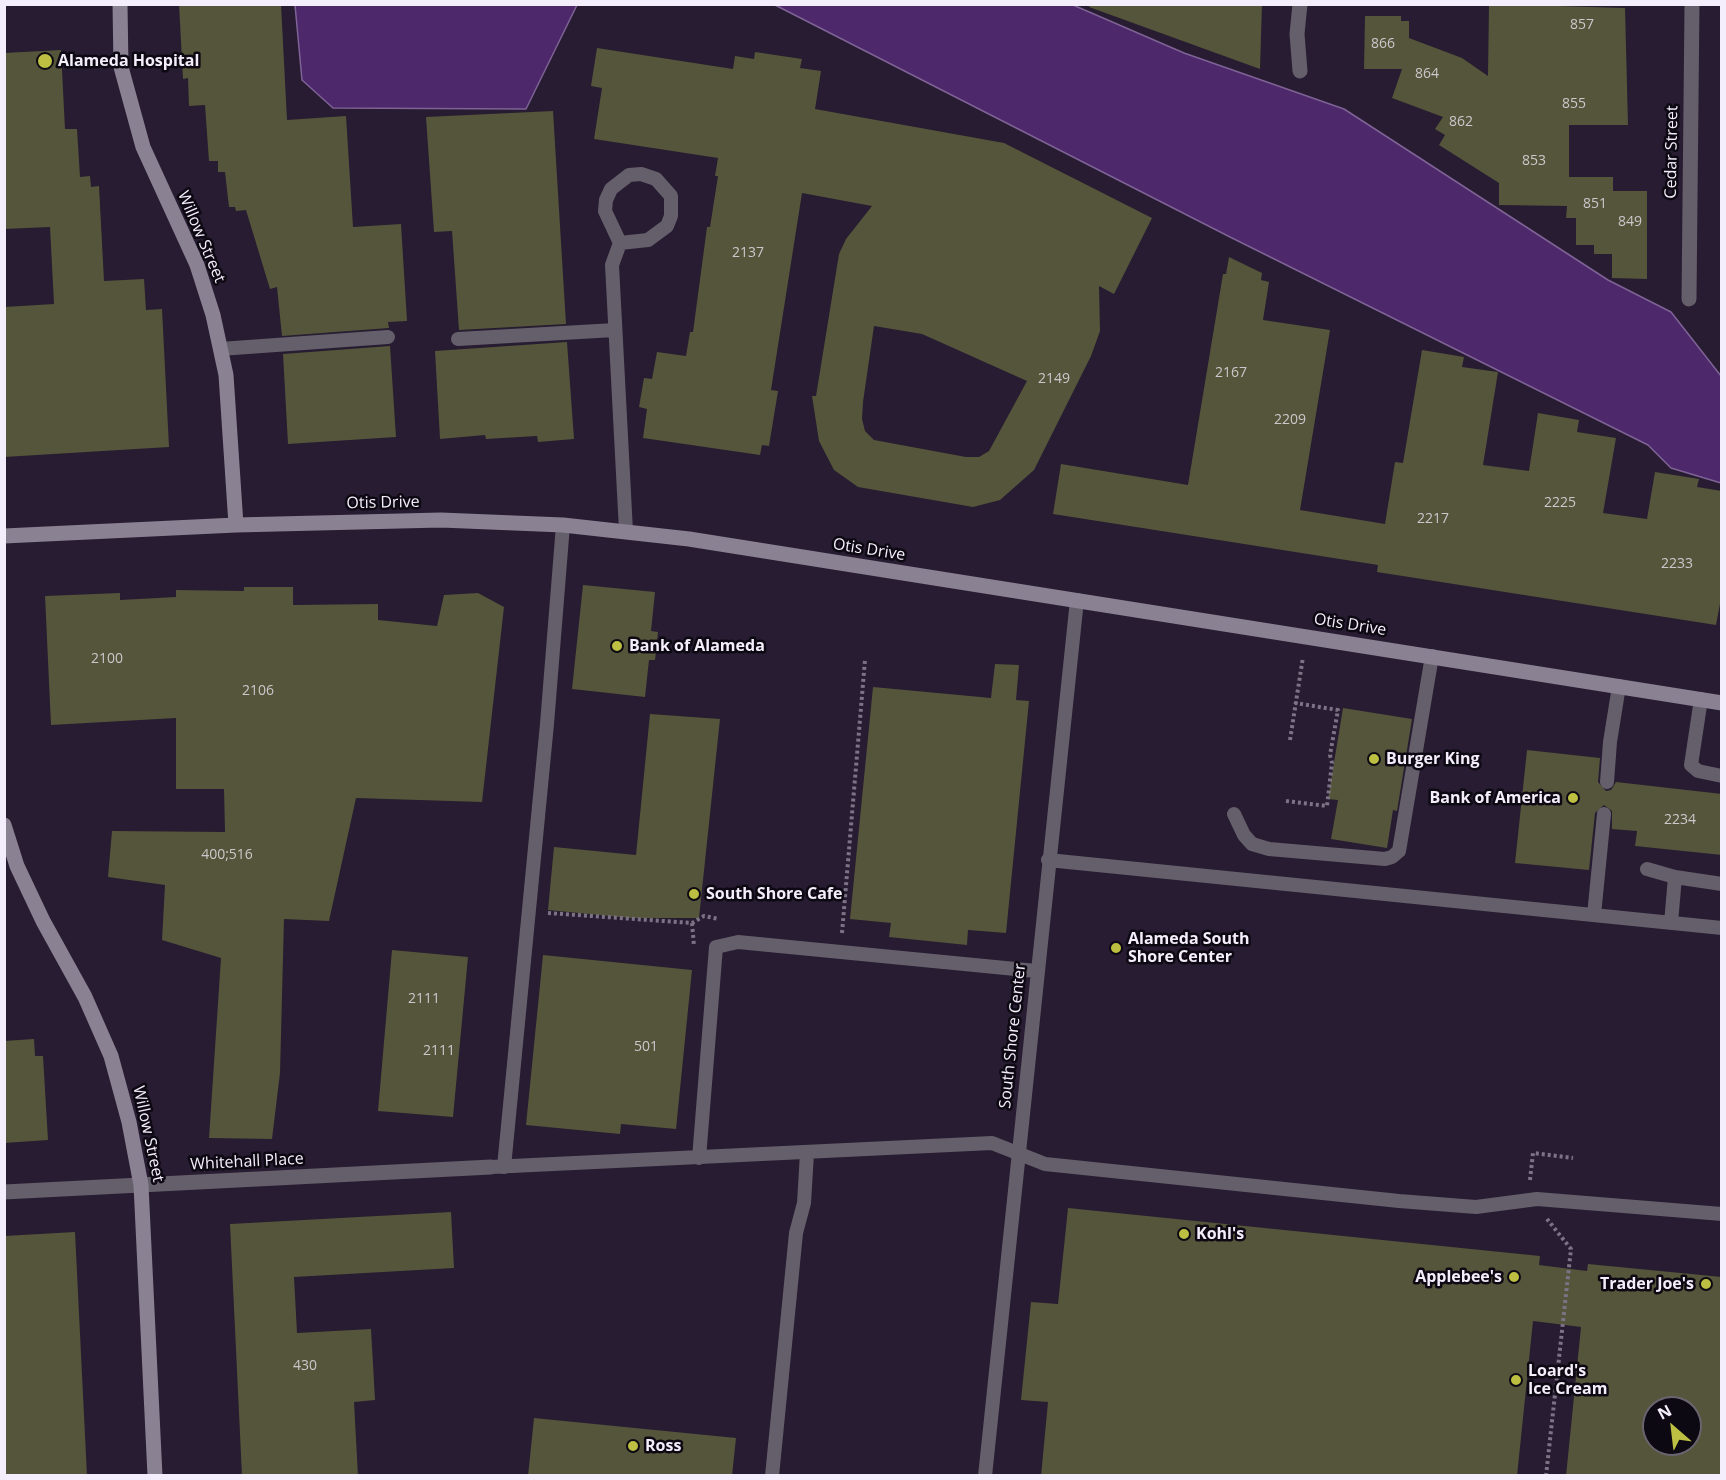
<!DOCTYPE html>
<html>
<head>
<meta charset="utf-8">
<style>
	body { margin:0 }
	#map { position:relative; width:1726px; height:1480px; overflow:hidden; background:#271c31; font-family:"Open Sans",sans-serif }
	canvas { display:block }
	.frame { position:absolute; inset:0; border:6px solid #f4edfb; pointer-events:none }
	.north { position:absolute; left:1642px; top:1396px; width:60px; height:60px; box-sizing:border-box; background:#0d0912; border:2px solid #69646f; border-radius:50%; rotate:332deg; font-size:16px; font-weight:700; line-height:24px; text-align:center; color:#f4edfb }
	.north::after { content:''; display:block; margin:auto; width:21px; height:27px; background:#bdbf43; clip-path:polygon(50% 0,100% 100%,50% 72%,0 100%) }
</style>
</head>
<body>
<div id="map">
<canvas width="1726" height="1480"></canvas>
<div class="frame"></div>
<div class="north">N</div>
</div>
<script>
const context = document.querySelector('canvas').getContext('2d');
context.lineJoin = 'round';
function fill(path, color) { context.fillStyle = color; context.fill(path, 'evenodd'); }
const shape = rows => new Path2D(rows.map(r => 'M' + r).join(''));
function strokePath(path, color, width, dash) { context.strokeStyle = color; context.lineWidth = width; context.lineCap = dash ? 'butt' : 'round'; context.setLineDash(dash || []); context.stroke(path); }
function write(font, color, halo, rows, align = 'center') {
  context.font = font + ' "Open Sans",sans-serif'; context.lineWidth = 5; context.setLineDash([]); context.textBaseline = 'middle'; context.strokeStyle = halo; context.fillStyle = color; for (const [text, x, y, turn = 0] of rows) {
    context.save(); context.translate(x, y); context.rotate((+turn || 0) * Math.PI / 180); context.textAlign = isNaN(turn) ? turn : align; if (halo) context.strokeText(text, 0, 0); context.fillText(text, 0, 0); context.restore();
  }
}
const water = shape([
	[295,5,295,4,577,5,526,109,333,108,302,80,295,5],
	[775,5,1073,5,1184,53,1344,109,1608,280,1671,312,1721,376,1721,483,1671,468,1648,445,1230,237,775,5]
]);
const building = shape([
	[179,4,281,4,287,120,346,116,353,227,401,224,407,321,388,322,389,328,282,336,277,287,270,289,246,210,236,211,235,207,229,207,225,172,218,172,218,161,209,161,205,105,189,106,188,78,183,79],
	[1090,4,1262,4,1260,69,1089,7],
	[1489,4,1625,8,1628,125,1569,125,1569,177,1613,177,1613,191,1647,191,1647,279,1612,278,1612,254,1594,254,1594,245,1576,245,1576,218,1566,218,1567,206,1499,205,1499,183,1439,145,1445,135,1435,129,1443,117,1392,98,1402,69,1364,69,1365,16,1401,16,1401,21,1409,21,1409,38,1462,58,1488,76],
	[597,48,733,69,735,56,754,59,755,52,802,59,800,68,821,71,815,109,1004,143,1152,218,1114,294,1099,286,1100,331,1091,356,1034,470,1000,500,973,507,858,487,834,470,819,441,812,396,816,396,839,254,846,239,872,206,802,193,771,390,778,391,769,446,762,445,760,455,643,438,647,409,639,407,644,378,652,379,657,352,686,356,690,332,693,332,707,227,710,227,718,176,715,176,718,158,594,139,602,88,591,86],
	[874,326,922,334,1027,381,989,451,979,457,966,457,874,440,865,431,862,419,863,402],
	[61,50,65,129,77,129,80,177,90,176,91,187,99,186,104,281,144,279,146,310,162,309,169,447,4,457,4,307,54,304,50,227,4,229,4,53],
	[553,111,566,324,459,330,452,231,434,232,426,117],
	[1229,257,1262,273,1261,280,1269,282,1263,320,1330,330,1300,510,1385,524,1395,462,1403,463,1422,350,1464,357,1462,367,1498,372,1483,465,1529,471,1538,413,1579,420,1577,432,1616,438,1603,513,1647,519,1655,472,1699,479,1697,487,1722,491,1722,593,1716,625,1377,572,1378,565,1053,514,1061,464,1188,485,1223,274,1226,274],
	[567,342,574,439,538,442,537,436,486,439,485,435,440,439,435,351],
	[390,346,396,437,288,444,283,354],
	[583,585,655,592,651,631,658,632,655,660,649,660,645,697,572,689],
	[244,587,293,587,293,605,378,604,378,620,437,626,444,595,478,593,504,607,482,802,356,798,329,921,284,919,280,1073,272,1139,209,1138,221,958,162,940,165,885,108,877,112,831,225,832,224,789,176,789,176,718,51,725,45,596,120,593,120,600,176,597,176,590,244,591],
	[995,664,1019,665,1016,700,1029,701,1006,933,968,930,967,945,889,937,891,923,850,919,873,687,991,698],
	[1343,708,1412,719,1397,811,1393,810,1387,848,1331,839,1338,800,1328,799],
	[650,714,720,719,699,918,631,918,548,910,554,847,636,855],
	[1527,750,1600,758,1598,782,1606,791,1611,790,1616,782,1722,794,1722,855,1635,846,1637,831,1612,829,1612,811,1604,805,1595,813,1589,870,1515,863],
	[392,950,468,957,453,1117,378,1111],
	[543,955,692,970,676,1129,621,1124,620,1134,526,1125],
	[34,1039,35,1056,43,1056,48,1140,4,1143,4,1041],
	[1068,1208,1540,1256,1539,1265,1587,1271,1588,1264,1722,1277,1722,1476,1566,1476,1581,1327,1533,1321,1517,1476,1041,1476,1048,1402,1021,1400,1031,1302,1058,1304],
	[1654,1408,1690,1408,1690,1444,1654,1444],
	[451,1212,454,1268,294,1277,297,1333,371,1329,375,1400,354,1402,358,1476,242,1476,230,1224],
	[75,1232,87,1476,4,1476,4,1236],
	[534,1418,736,1438,732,1476,528,1476]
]);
const path = shape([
	[1290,740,1303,657],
	[1286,801,1327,806,1332,763,1330,755,1338,710,1295,703],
	[548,913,692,923,704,916,719,919],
	[692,923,694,946],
	[842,933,865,660],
	[1530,1180,1533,1153,1573,1158],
	[1546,1476,1571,1249,1547,1219]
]);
const lane = shape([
	[620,243,648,240,667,226,671,216,671,196,656,179,641,174,629,175,611,189,606,200,605,211,620,243,612,265,626,531],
	[458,339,615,330],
	[220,349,388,337],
	[1701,699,1691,765,1698,771,1722,776],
	[1607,782,1610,742,1619,686],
	[1234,814,1244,835,1252,844,1269,849,1385,859,1392,857,1399,851,1432,656],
	[1048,860,1722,928],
	[1647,869,1675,877,1722,884],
	[1594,915,1604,814],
	[1671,923,1675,877],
	[699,1158,716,947,738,942,1036,971],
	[491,1167,992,1143,1045,1164,1399,1201,1476,1207,1537,1199,1722,1214],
	[504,1167,547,724,563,525],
	[772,1476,796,1233,804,1203,807,1153],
	[985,1476,1077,600]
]);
const street = shape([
	[1300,4,1297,34,1300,71],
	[1689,299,1692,4],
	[4,1192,491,1167]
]);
const secondary = shape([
	[120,4,121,67,143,147,197,265,213,315,226,375,236,525],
	[4,536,236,525,441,520,563,525,689,539,1722,703],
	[4,825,17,866,43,921,85,997,111,1056,129,1122,141,1185,155,1476]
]);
const markers = [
	[45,61,8,"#bdbf43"],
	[617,646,6,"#bdbf43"],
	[1374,759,6,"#bdbf43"],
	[1573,798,6,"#bdbf43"],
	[694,894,6,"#bdbf43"],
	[1116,948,6,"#bdbf43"],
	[1184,1234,6,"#bdbf43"],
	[1514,1277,6,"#bdbf43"],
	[1706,1284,6,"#bdbf43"],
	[1516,1380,6,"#bdbf43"],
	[633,1446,6,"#bdbf43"]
];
const numberNames = [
	["857",1582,25],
	["866",1383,44],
	["864",1427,74],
	["855",1574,104],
	["862",1461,122],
	["853",1534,161],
	["851",1595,204],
	["849",1630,222],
	["2137",748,253],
	["2167",1231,373],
	["2149",1054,379],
	["2209",1290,420],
	["2225",1560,503],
	["2217",1433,519],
	["2233",1677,564],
	["2100",107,659],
	["2106",258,691],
	["2234",1680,820],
	["400;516",227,855],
	["2111",424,999],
	["501",646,1047],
	["2111",439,1051],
	["430",305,1366]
];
const poiNames = [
	["Alameda Hospital",58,61],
	["Bank of Alameda",629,646],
	["Burger King",1386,759],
	["Bank of America",1561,798,"right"],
	["South Shore Cafe",706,894],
	["Alameda South",1128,939],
	["Shore Center",1128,957],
	["Kohl's",1196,1234],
	["Applebee's",1502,1277,"right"],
	["Trader Joe's",1694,1284,"right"],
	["Loard's",1528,1371],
	["Ice Cream",1528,1389],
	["Ross",645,1446]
];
const streetNames = [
	["Cedar Street",1672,152,-89],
	["Willow Street",201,237,67],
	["Otis Drive",383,503,-1],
	["Otis Drive",869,550,9],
	["Otis Drive",1350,625,9],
	["South Shore Center",1013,1036,-84],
	["Willow Street",148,1134,78],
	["Whitehall Place",247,1162,-3]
];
fill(water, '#4d286b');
strokePath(water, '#7f6396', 1.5);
fill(building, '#54553a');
strokePath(path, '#7d7386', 4, [3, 3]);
strokePath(lane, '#645f6a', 14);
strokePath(street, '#645f6a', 15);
strokePath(secondary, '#8a8193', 15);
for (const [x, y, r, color] of markers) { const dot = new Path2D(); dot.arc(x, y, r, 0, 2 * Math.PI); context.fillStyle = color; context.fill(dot); strokePath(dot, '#0d0912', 2); }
write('14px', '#ccc7cb', null, numberNames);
write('bold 16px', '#f4edfb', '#0d0912', poiNames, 'left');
write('16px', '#f4edfb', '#0d0912', streetNames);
</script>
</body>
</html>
